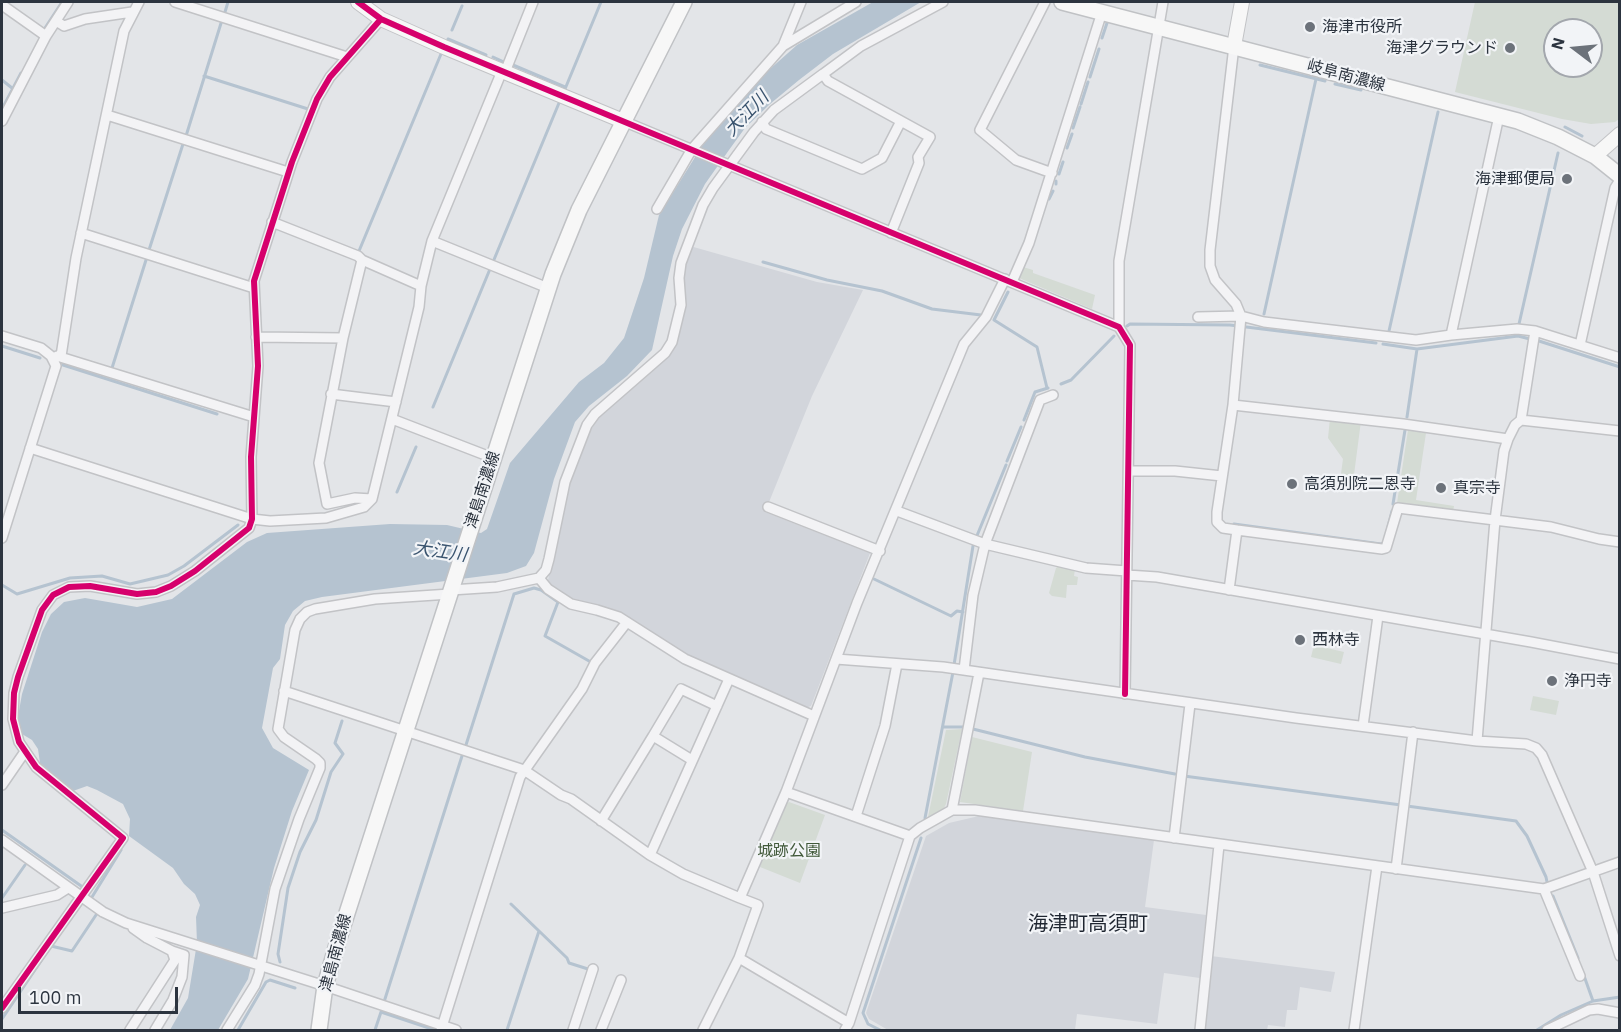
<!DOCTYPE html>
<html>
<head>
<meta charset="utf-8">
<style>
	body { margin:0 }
	#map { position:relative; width:1621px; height:1032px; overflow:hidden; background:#e3e5e8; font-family:"IBM Plex Sans",sans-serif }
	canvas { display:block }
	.frame { position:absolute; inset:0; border:3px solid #2c343f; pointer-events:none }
	.north { position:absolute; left:1543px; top:18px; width:60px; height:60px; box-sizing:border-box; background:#f2f4f7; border:2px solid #a3a7ad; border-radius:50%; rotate:286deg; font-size:16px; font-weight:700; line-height:24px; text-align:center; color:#2c343f }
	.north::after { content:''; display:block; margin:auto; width:21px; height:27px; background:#6c727a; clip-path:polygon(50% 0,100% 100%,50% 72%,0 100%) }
	.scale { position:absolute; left:18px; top:987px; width:160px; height:27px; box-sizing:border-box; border:3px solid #2c343f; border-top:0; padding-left:8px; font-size:18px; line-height:21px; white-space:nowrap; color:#2c343f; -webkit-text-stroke:4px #f2f4f7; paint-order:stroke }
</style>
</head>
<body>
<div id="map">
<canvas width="1621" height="1032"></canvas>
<div class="frame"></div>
<div class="north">N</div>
<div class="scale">100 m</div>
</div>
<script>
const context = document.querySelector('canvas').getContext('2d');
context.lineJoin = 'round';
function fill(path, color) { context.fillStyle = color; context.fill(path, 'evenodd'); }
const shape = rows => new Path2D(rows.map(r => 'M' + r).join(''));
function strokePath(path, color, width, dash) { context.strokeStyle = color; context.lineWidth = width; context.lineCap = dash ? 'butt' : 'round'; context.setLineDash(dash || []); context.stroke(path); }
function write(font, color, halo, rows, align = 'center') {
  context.font = font + ' "IBM Plex Sans","Noto Sans JP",sans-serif'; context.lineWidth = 4.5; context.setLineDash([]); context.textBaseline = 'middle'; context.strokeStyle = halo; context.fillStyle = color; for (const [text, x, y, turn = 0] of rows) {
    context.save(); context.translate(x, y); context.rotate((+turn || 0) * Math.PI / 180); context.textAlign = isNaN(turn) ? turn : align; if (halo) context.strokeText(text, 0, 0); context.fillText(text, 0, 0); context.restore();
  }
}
const built = shape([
	[690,246,817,282,863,290,812,396,765,512,870,553,811,706,806,708,686,656,621,614,572,603,549,586,548,580,569,484,581,449,598,417,670,349,681,279],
	[979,816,1154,840,1145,907,1206,915,1200,978,1164,973,1157,1024,1077,1014,1075,1030,888,1030,869,1019,866,1013,926,836,949,823],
	[1211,956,1335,972,1331,992,1300,987,1297,1010,1287,1010,1285,1027,1268,1025,1267,1030,1205,1030]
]);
const green = shape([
	[1475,2,1619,2,1619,119,1615,122,1591,124,1562,119,1455,92],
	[1555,30,1591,30,1591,66,1555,66],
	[1023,267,1033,270,1033,273,1095,295,1092,309,1019,278],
	[1330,418,1361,421,1352,490,1339,488,1343,459,1328,438],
	[1408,430,1426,433,1416,500,1454,506,1453,512,1397,503],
	[1059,566,1075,569,1074,576,1078,577,1077,585,1067,585,1066,598,1052,596,1049,593,1056,568],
	[1314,645,1344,652,1341,664,1311,657],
	[1533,696,1559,701,1556,715,1530,710],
	[962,729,946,804,943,810,928,817,946,730],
	[972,737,1032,752,1023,811,960,802],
	[789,802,825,815,800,883,760,867,785,804]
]);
const water = shape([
	[873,2,921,2,833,54,799,80,770,104,745,128,729,150,705,184,682,229,673,256,652,350,627,376,589,406,575,422,554,479,534,553,526,566,507,573,322,597,305,601,293,611,285,625,280,659,273,668,262,728,273,748,309,770,292,811,274,868,248,979,218,1030,170,1030,188,998,197,943,196,917,200,905,195,894,184,884,173,868,129,836,130,819,123,804,97,790,87,786,73,791,40,763,38,749,32,740,22,734,17,722,22,694,42,632,51,614,64,602,85,598,137,607,172,599,247,542,267,533,390,524,447,525,481,533,487,529,510,463,579,382,604,363,624,338,644,278,659,215,702,146,718,125,761,77,797,45]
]);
const stream = shape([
	[225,12,228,2],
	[45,28,62,2],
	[452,30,462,6],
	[1102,38,1107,23],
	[448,39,486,55],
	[493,57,504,62],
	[513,65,565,87],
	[1260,65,1325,81],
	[204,76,308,109],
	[1090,77,1099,49],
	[2,80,12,88],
	[1335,84,1361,90],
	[565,89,601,2],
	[1081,104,1088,82],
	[2,109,21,73],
	[1565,127,1582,136],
	[1073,128,1080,107],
	[186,136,222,20],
	[1067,148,1072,134],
	[1059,174,1063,162],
	[1056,184,1056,181],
	[1049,199,1053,191],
	[149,250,183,144],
	[359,251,441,54],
	[493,262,559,103],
	[763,262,827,280,882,291,932,309,981,315],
	[1008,292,994,320,1037,347,1047,388],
	[1264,314,1316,79],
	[1519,324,1558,153],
	[1127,326,1130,324,1230,325,1376,343],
	[1389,331,1438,112],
	[1539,341,1620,367],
	[1383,344,1417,349,1518,336,1530,339],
	[2,346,40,358],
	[63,365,217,414],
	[112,368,146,260],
	[1061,384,1071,380,1114,336],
	[433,407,490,269],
	[1407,417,1417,349],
	[1024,420,1035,392,1048,388],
	[1007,461,1021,427],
	[397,492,416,447],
	[1393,504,1405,430],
	[1234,524,1381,544,1384,543],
	[1387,531,1392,511],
	[976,538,1006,465],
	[874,579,951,616,957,611,963,612],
	[2,585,17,594,70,578,102,576,130,584,168,575,184,566,238,525],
	[954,665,973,546],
	[943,727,964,727],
	[973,729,1085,757,1175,774],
	[465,748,514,594,534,588,541,590,558,602,545,636,589,661],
	[1184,776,1401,805],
	[1407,806,1516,821,1527,836,1546,877,1547,882],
	[925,818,953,672],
	[2,830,84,888],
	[1553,896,1578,958],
	[92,897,121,850],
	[2,898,25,865],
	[539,931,567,958,569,963,588,969],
	[280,962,278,954,288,888,300,852,316,820,331,772,343,754,335,743,342,721],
	[1583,973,1593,1001],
	[384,1002,462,756],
	[2,1019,51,946,72,951,96,915],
	[238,1030,266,982,270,980,295,988],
	[375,1030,381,1012,435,1030],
	[507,1030,539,931,511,904],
	[880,1030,868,1024,863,1013,921,838],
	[1537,1030,1561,1015,1593,1001,1620,997]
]);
const street = shape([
	[175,2,347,57],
	[1045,2,980,130,1016,160,1052,173],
	[2,5,46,36],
	[56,21,64,26,85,19,132,12],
	[783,46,801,2],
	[505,72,533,2],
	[823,74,861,46,943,2],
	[107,115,288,172],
	[2,121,46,36,68,2],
	[623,121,1119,327,1130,345,1125,694],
	[762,122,766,129,862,169,882,158,901,121],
	[657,209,692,149,783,46,856,2],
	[272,222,358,256,362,260],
	[81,233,254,288],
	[432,241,548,288],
	[1012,282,1029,243,1102,12],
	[1198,317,1241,316,1264,322,1416,340,1451,335,1499,116],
	[1119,327,1119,261,1163,2],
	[1451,335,1517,329,1535,331,1620,358],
	[2,336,41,348,51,356,56,366,2,538],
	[256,337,343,338],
	[1580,345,1615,188,1620,180],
	[57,356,254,417],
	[61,356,76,258,124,31,139,2],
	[331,394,396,402],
	[1233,405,1403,424,1508,439],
	[392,419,493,458],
	[1521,420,1535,331],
	[30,448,252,519,270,521,326,518,364,507,372,499,419,307,421,286,432,241,502,71],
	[1129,471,1175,471,1222,476],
	[372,499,355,498,327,504,319,463,343,338,362,260,421,286],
	[768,507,880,551],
	[897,511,985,544,1086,568,1127,571],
	[1237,530,1382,549,1386,548,1398,508,1551,527,1599,539,1620,542],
	[1127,575,1157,577,1531,642,1620,659],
	[539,578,546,570,549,559,565,482,587,425,595,414,665,353,672,342,681,305,679,278,681,263,703,205,713,188,754,132,774,110,823,74,828,81,930,137,918,157,919,163,891,233],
	[451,590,497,587,539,578,548,589,571,604,597,610,619,617,685,659,814,716],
	[1229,590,1237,530,1223,528,1217,522,1217,512,1233,405,1241,316,1236,304,1215,280,1210,266,1210,250,1234,46],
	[836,659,943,667,1296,718,1477,741,1526,744,1536,748,1542,755,1593,872,1620,956],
	[964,670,973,595,985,544,1040,400,1053,395],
	[284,691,524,770,561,795,571,799,650,855,683,874,740,898,786,792,857,603,964,344,986,317,1005,279],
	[1363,726,1378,616],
	[653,736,681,689,717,706],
	[1477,741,1495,520,1504,451,1508,439,1515,425,1521,420,1620,431],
	[2,785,24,753],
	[786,792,910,836],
	[952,810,979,673],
	[856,816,885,726,897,664],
	[601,821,653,736,692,760],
	[1174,838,1190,704],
	[2,840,103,912,126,923,325,986,456,1030],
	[650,855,729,679],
	[1396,869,1413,732],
	[1544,889,1580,976],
	[740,898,758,905,739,958,849,1023],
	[2,908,57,895,68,888],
	[2,1008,123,838,36,767,19,742,13,719,14,693,18,677,42,610,53,595,69,587,90,586,137,594,156,592,171,586,195,571,249,528,252,519,251,457,258,366,254,281,292,162,317,99,330,77,381,19],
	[130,1030,175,960,172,951,147,938,133,928],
	[155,1030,173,1000,182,977,184,955,172,951],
	[227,1030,255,985,259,974,275,889,299,819,320,768,320,763,316,759,284,737,278,729,295,630,300,619,307,612,315,609,375,599,450,594],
	[441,1030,520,777,582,689,595,663,627,622],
	[573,1030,593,969],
	[601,1030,621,980],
	[703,1030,739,958],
	[845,1030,849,1023,910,836,920,828,952,810,975,810,1544,889,1620,862],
	[1200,1030,1219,845],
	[1354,1030,1377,866],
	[1547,1030,1589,1010,1598,1009,1620,1013]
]);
const secondary = shape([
	[358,2,381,19,444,47,623,121],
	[1234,46,1242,2],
	[1595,156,1620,134]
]);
const primary = shape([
	[1062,2,1518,121,1558,137,1595,156,1620,176],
	[319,1030,325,986,338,941,553,274,579,210,684,2]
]);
const cycleway = shape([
	[358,2,381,19,444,47,1119,327,1130,345,1125,694],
	[2,1008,123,838,36,767,19,742,13,719,14,693,18,677,42,610,53,595,69,587,90,586,137,594,156,592,171,586,195,571,249,528,252,519,251,457,258,366,254,281,292,162,317,99,330,77,381,19]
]);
const markers = [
	[1310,27,6,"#6c727a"],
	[1510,48,6,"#6c727a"],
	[1567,179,6,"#6c727a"],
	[1292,484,6,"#6c727a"],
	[1441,488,6,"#6c727a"],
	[1300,640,6,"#6c727a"],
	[1552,681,6,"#6c727a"]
];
const poiNames = [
	["海津市役所",1322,27],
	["海津グラウンド",1498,48,"right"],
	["海津郵便局",1555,179,"right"],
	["高須別院二恩寺",1304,484],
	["真宗寺",1453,488],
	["西林寺",1312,640],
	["浄円寺",1564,681]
];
const streetNames = [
	["岐阜南濃線",1346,76,15],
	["津島南濃線",483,490,-72],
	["津島南濃線",336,953,-75]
];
const parkNames = [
	["城跡公園",789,851]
];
const waterNames = [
	["大江川",747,114,-46],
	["大江川",440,552,8]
];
const quarterNames = [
	["海津町高須町",1088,924]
];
fill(built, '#d2d5db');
fill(green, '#d4dbd4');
fill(water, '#b5c3d0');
strokePath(stream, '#b5c3d0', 3);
strokePath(street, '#c2c3c6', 12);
strokePath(secondary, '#c2c3c6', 16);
strokePath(primary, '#c0c2c5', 18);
strokePath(street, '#f3f3f5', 9);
strokePath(secondary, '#f7f7f7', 14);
strokePath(primary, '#f7f7f7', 15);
strokePath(cycleway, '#d6006c', 6);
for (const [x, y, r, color] of markers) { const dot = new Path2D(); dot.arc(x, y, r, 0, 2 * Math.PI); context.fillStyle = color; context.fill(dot); strokePath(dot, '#f2f4f7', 2); }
write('16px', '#2c343f', '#f2f4f7', poiNames, 'left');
write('16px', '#2c343f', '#f2f4f7', streetNames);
write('16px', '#425a3b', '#f2f4f7', parkNames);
write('italic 18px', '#3a546f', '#f2f4f7', waterNames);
write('20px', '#1e2530', '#f2f4f7', quarterNames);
</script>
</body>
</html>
